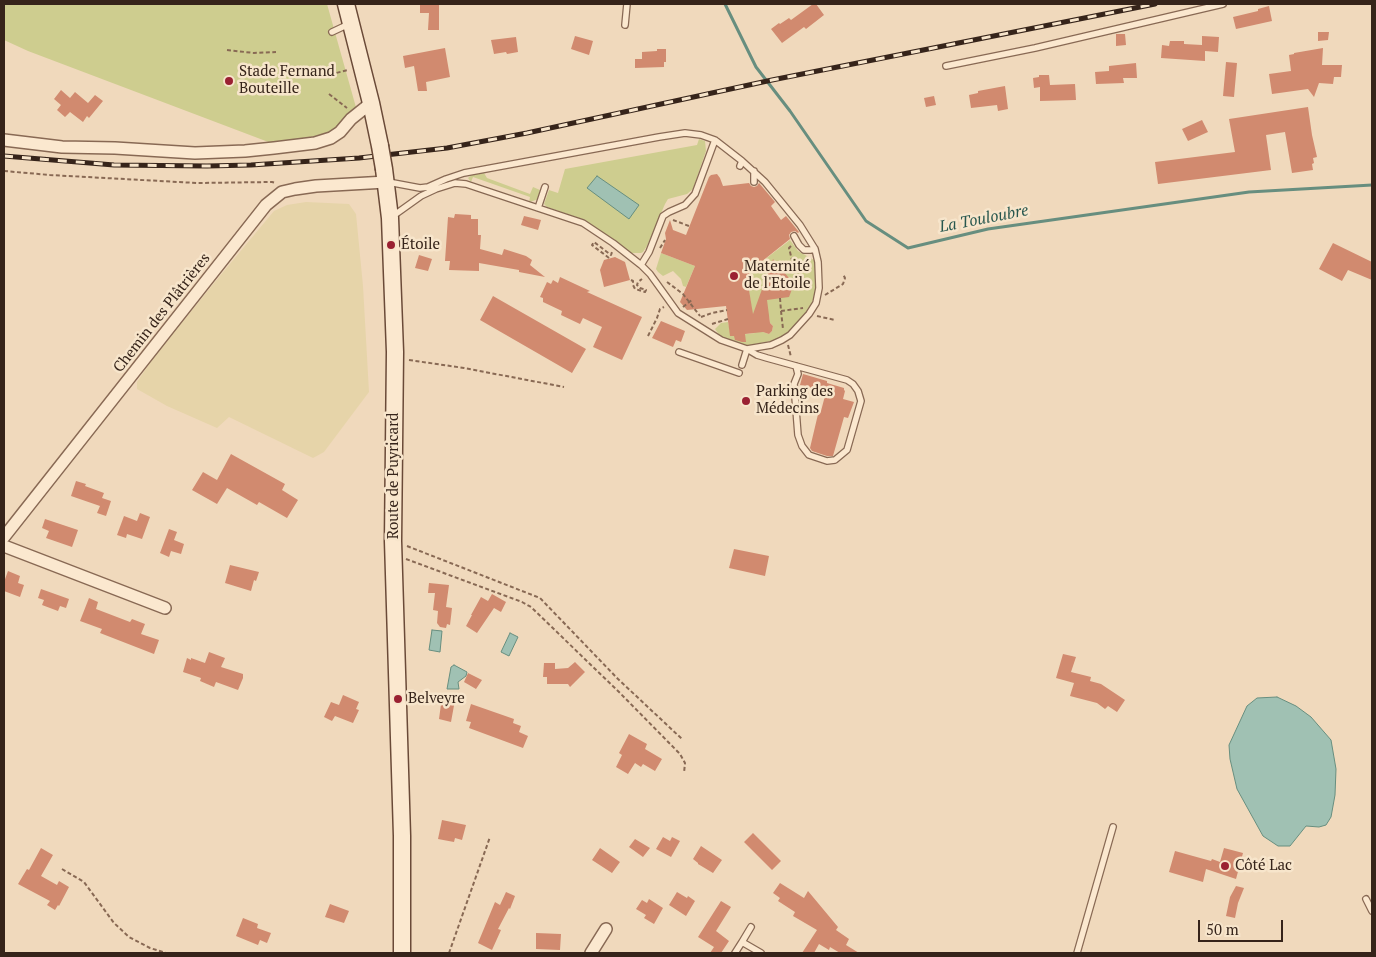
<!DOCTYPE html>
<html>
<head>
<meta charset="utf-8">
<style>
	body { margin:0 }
	#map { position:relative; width:1376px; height:957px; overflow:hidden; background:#f0d9bc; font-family:"PT Serif",serif }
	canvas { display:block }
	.frame { position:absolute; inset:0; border:5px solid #36241a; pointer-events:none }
	.scale { position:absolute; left:1198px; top:920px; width:85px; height:22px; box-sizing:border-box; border:2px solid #36241a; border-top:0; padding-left:6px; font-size:15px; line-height:18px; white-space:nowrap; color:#36241a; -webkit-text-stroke:4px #f7e5cb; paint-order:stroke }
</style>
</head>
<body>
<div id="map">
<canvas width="1376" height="957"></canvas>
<div class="frame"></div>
<div class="scale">50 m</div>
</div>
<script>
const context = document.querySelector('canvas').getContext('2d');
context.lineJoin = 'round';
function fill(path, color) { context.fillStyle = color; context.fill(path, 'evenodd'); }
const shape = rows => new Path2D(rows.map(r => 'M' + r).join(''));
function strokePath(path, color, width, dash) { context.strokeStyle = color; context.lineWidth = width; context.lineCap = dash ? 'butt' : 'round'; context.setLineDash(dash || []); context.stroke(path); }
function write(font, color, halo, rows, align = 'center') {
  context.font = font + ' "PT Serif",serif'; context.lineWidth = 5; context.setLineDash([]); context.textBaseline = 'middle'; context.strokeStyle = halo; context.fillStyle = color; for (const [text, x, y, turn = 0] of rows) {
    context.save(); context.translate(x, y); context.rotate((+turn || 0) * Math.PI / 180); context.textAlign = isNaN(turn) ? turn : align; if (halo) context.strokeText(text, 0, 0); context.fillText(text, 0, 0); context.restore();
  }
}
const farmland = shape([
	[306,202,349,204,356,214,363,286,369,392,324,452,313,458,229,417,217,428,167,406,137,389,137,382,154,357,219,277,274,211,287,205]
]);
const green = shape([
	[4,4,327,4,357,111,329,134,271,143,28,51,4,40],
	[699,139,705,141,706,151,693,189,687,194,668,199,665,204,647,246,643,252,641,253,631,253,584,220,547,207,544,204,549,190,558,193,565,169,697,145],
	[484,173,487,178,530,194,533,187,540,190,538,199,533,201,529,202,530,197,473,177,471,182,468,178,473,174],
	[790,240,798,251,814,260,816,266,817,287,815,295,808,311,788,332,776,340,750,345,737,345,720,336,715,329,721,323,728,322,731,336,755,333,755,332,760,331,769,334,772,331,773,326,770,323,769,316,753,318,747,278,751,270],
	[661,253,695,266,686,287,683,286,681,279,673,271,663,276,658,272,656,269]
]);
const water = shape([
	[597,176,639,205,629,219,587,188,597,176],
	[432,630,442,631,440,652,429,650,432,630],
	[510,633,518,637,509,656,501,652,510,633],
	[454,665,467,672,466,676,458,682,459,689,447,689,451,667,454,665],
	[1277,697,1296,706,1311,717,1331,740,1336,769,1335,795,1331,817,1326,825,1319,827,1306,826,1290,846,1278,846,1263,836,1237,789,1230,759,1229,745,1247,706,1257,698,1277,697]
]);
const stream = shape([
	[725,4,756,67,790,111,866,221,908,248,988,229,1249,192,1372,185]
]);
const building = shape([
	[420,4,439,4,439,30,428,30,429,13,420,13],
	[813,4,816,4,824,15,806,29,804,27,782,43,771,29,779,23,780,24,789,18,791,20],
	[1269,6,1272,21,1236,29,1233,17,1258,11,1258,9],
	[1318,32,1329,32,1328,40,1318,41],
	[1116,34,1125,34,1126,45,1116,46],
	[575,36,593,41,589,55,571,49],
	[1202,36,1219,37,1218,52,1205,51,1205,61,1161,58,1162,45,1169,46,1170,41,1184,41,1184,44,1202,45],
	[516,37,518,52,507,54,506,52,494,54,491,40],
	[445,48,450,77,426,82,427,91,418,91,414,66,405,68,403,56],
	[1323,48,1322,65,1342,65,1341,77,1334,77,1333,84,1319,83,1314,97,1308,89,1272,94,1269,74,1291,71,1289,55,1294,54,1294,53],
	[657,49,666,49,666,62,664,62,664,67,635,68,635,59,642,59,642,52,657,51],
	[1226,62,1237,63,1234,97,1223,96],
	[1136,63,1137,78,1123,78,1124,83,1096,84,1095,72,1109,71,1109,66],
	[1039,75,1049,75,1050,85,1075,84,1076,100,1040,101,1040,87,1034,88,1033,78,1039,77],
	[1005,86,1008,109,998,111,997,105,971,108,969,95,978,93,978,91],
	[61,90,70,98,75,92,88,103,95,95,103,101,89,118,87,116,83,122,70,112,65,117,57,110,61,105,54,99],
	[934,96,936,105,926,107,924,98],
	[1308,107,1312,135,1317,157,1313,158,1314,163,1312,164,1313,170,1292,173,1285,132,1266,135,1271,170,1158,184,1155,162,1235,152,1229,119],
	[1202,120,1208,132,1188,141,1182,129],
	[717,174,720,178,723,186,749,183,751,186,754,187,757,186,759,183,775,202,771,206,781,220,786,216,799,232,798,233,795,231,791,232,789,235,790,239,751,270,747,278,753,314,773,259,794,284,789,297,767,300,770,323,773,326,772,331,769,334,763,332,745,334,746,342,742,342,735,340,734,336,730,336,726,306,687,310,680,302,695,266,661,253,666,239,665,233,670,220,673,230,686,235,709,177,711,175],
	[455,214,471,215,471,219,478,219,478,235,481,235,480,249,502,255,504,249,526,256,532,260,530,265,545,277,519,272,519,270,479,263,479,271,449,270,450,261,445,261,448,217,454,218],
	[524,216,541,220,538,230,521,225],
	[1333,243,1372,262,1372,280,1348,270,1342,281,1319,269],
	[419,255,432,259,428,271,415,268],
	[615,257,625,262,630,280,604,287,600,270,604,260],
	[560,277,590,291,587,292,642,317,622,360,593,347,602,327,583,318,580,324,561,315,562,311,543,302,543,298,540,297,547,282,551,284,553,280,558,283],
	[493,296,586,349,572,373,480,320],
	[661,321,685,331,681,342,676,340,673,347,652,338],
	[803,374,827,381,827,383,844,388,844,390,845,391,843,399,854,402,848,418,844,417,833,456,827,456,812,451,810,448,819,410,821,411,826,392,800,385],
	[231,454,285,484,282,490,298,500,287,518,259,502,257,505,227,488,217,504,192,490,203,472,217,480],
	[76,481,86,484,85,486,104,493,102,498,111,501,106,516,97,513,100,506,71,496],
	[140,513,150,517,142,539,127,534,126,538,117,535,124,516,137,521],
	[45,519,78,530,72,547,46,538,49,531,42,528],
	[169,529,177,532,174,540,184,544,181,554,171,551,169,557,160,553],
	[734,549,769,556,765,576,729,568],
	[230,565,259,572,256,581,254,580,251,591,225,583],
	[8,571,20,576,18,583,24,585,20,597,4,591,4,582],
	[429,583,449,585,446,607,452,608,450,625,447,624,446,628,440,627,437,623,438,611,433,610,435,593,428,593],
	[41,589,69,599,66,608,60,606,58,611,42,605,44,600,38,598],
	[492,594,506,602,501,612,494,608,477,633,466,626,472,615,471,615,481,597,488,601],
	[89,598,98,602,96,609,130,622,132,619,145,624,141,634,159,640,154,654,100,633,102,629,80,621],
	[209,652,225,658,221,667,243,674,243,678,238,690,216,682,214,687,200,681,201,678,183,672,187,658,191,660,191,658,205,663],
	[1063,654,1076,657,1071,672,1091,677,1090,681,1101,684,1125,700,1117,712,1108,706,1105,709,1097,703,1070,696,1074,683,1056,678],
	[575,662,585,672,570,687,568,684,547,684,547,677,543,677,544,663,555,663,555,669,568,668],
	[468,673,482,680,476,689,464,682],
	[343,695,359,702,356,709,359,710,353,723,335,716,332,721,324,717,331,702,339,705],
	[442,697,455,700,451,722,439,719],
	[471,704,514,719,513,723,521,726,519,732,528,736,523,748,469,728,471,722,466,721],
	[629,734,647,744,645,749,662,759,655,771,643,764,641,767,635,763,628,774,616,767,622,755,619,753],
	[442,820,466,825,462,840,455,838,454,842,438,839],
	[753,833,781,861,772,870,744,842],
	[663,837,670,841,672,837,680,841,671,857,656,849],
	[635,839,650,848,643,857,629,847],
	[701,846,722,860,713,873,698,864,698,863,693,859],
	[41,848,53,855,41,876,57,885,59,881,69,887,59,906,58,905,55,910,47,905,50,901,18,884,27,869,29,870],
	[600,848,620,862,612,873,592,860],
	[1224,848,1243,853,1236,879,1206,869,1203,882,1169,872,1175,851,1211,861,1212,859,1220,862],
	[780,883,804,898,808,891,838,927,836,930,849,939,846,945,859,953,840,953,830,947,829,950,819,944,814,953,802,953,817,930,793,916,795,912,778,901,780,898,773,893],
	[1236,886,1244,888,1238,903,1235,918,1226,916,1230,897],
	[506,892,515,896,510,909,509,908,498,929,501,930,492,950,478,943,495,902,500,905],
	[677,892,687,898,688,896,695,901,686,916,669,905],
	[649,899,663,908,654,924,644,918,646,915,636,909,642,900,647,903],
	[721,901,731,907,716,931,729,941,721,953,710,953,714,947,698,937],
	[330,904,349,911,344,923,325,917],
	[243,918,258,924,257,928,271,933,267,943,260,940,258,945,236,936],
	[536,933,561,934,560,950,536,949]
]);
const path = shape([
	[227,50,254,53,276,52],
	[324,76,348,70],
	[329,94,347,108],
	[4,171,50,175,197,183,272,182,276,183],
	[673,220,689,226],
	[791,246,789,248,793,264,800,275,810,286],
	[660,248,665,240],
	[609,258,592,245,594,242,611,255,612,252],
	[631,280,633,281,633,285,635,289,645,292,646,290,640,288,637,285,638,282,642,279],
	[667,282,683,294,700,316],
	[825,295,843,284,845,278,843,274],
	[780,298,781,311,803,308],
	[683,307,693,299],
	[781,311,783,329],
	[817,316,835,320],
	[701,317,712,313,727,310],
	[712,324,728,319],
	[648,336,657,318,660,309,664,307],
	[788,345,791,357],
	[409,360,464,368,564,387],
	[407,546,540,598,618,679,682,739],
	[406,559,522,602,531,607,620,693,680,754,685,763,684,773],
	[62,869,84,882,114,923,129,937,150,948,166,953],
	[449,953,490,837]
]);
const service = shape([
	[625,25,627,4],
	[332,32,349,24],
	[946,66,1035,48,1223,4],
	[754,171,754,182],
	[388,182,420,188,428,187,446,179,464,173,659,137,685,133,701,135,715,140,742,161,740,166],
	[538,208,583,223,613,243,641,265,650,274,678,313,721,340,747,349,771,345,782,340,790,335,809,314,816,303,819,288,818,262,815,249,800,225,765,182,742,161],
	[393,216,421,196,436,189,455,183,466,184,538,208,545,187],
	[794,236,799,245,804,250,810,250,815,249],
	[641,265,649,252,663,216,669,212,685,205,695,194,715,140],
	[679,352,739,373],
	[742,365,747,349,757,355,767,358,796,366,847,380,853,384,858,391,861,401,847,450,835,460,827,461,809,455,802,446,798,435,794,384,798,374,796,366],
	[1366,899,1372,911],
	[742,942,751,927],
	[735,953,742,942,761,953],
	[1077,953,1113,827]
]);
const minor = shape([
	[4,140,62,147,115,148,195,153,245,151,274,148,315,143,331,138,340,132,351,119,371,103],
	[4,537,266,205,282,192,295,189,316,186,386,182],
	[4,546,165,608],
	[591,953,606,929]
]);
const secondary = shape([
	[346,4,371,103,380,146],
	[384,169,390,218,395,352,393,541,402,836,402,953]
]);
const rail = shape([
	[4,156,114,165,207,166,251,165,359,158,447,148,527,133,772,80,1155,4]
]);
const secondaryBridge = shape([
	[380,146,384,169]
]);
const markers = [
	[229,81,5,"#9a2132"],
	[391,245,5,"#9a2132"],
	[734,276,5,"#9a2132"],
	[746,401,5,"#9a2132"],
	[398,699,5,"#9a2132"],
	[1225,866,5,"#9a2132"]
];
const poiNames = [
	["Stade Fernand",239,72],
	["Bouteille",239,89],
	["Étoile",401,245],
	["Maternité",744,267],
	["de l'Etoile",744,284],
	["Parking des",756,392],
	["Médecins",756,409],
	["Belveyre",408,699],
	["Côté Lac",1235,866]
];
const streetNames = [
	["Chemin des Plâtrières",162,313,-52],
	["Route de Puyricard",394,476,-90]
];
const waterNames = [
	["La Touloubre",984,219,-11]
];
fill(farmland, '#e6d4a9');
fill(green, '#cecd8f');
fill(water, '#a0c1b3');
strokePath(water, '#678e7f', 1);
strokePath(stream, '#678e7f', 3);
fill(building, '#d18a6f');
strokePath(service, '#886954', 8);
strokePath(minor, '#886954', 14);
strokePath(secondary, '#6a4a38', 19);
strokePath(path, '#886954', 2, [4, 2.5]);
strokePath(service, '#fbe8cf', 5.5);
strokePath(minor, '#fbe8cf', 11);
strokePath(secondary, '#fbe8cf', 16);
strokePath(rail, '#36241a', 5);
strokePath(rail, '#f7e5cb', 3, [9]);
strokePath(secondaryBridge, '#6a4a38', 19, []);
strokePath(secondaryBridge, '#fbe8cf', 16);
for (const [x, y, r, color] of markers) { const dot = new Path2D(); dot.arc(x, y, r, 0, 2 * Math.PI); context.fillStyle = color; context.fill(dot); strokePath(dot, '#f7e5cb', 2); }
write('15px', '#36241a', '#f7e5cb', poiNames, 'left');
write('15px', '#36241a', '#f7e5cb', streetNames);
write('italic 16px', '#28574e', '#f7e5cb', waterNames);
</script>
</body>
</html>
